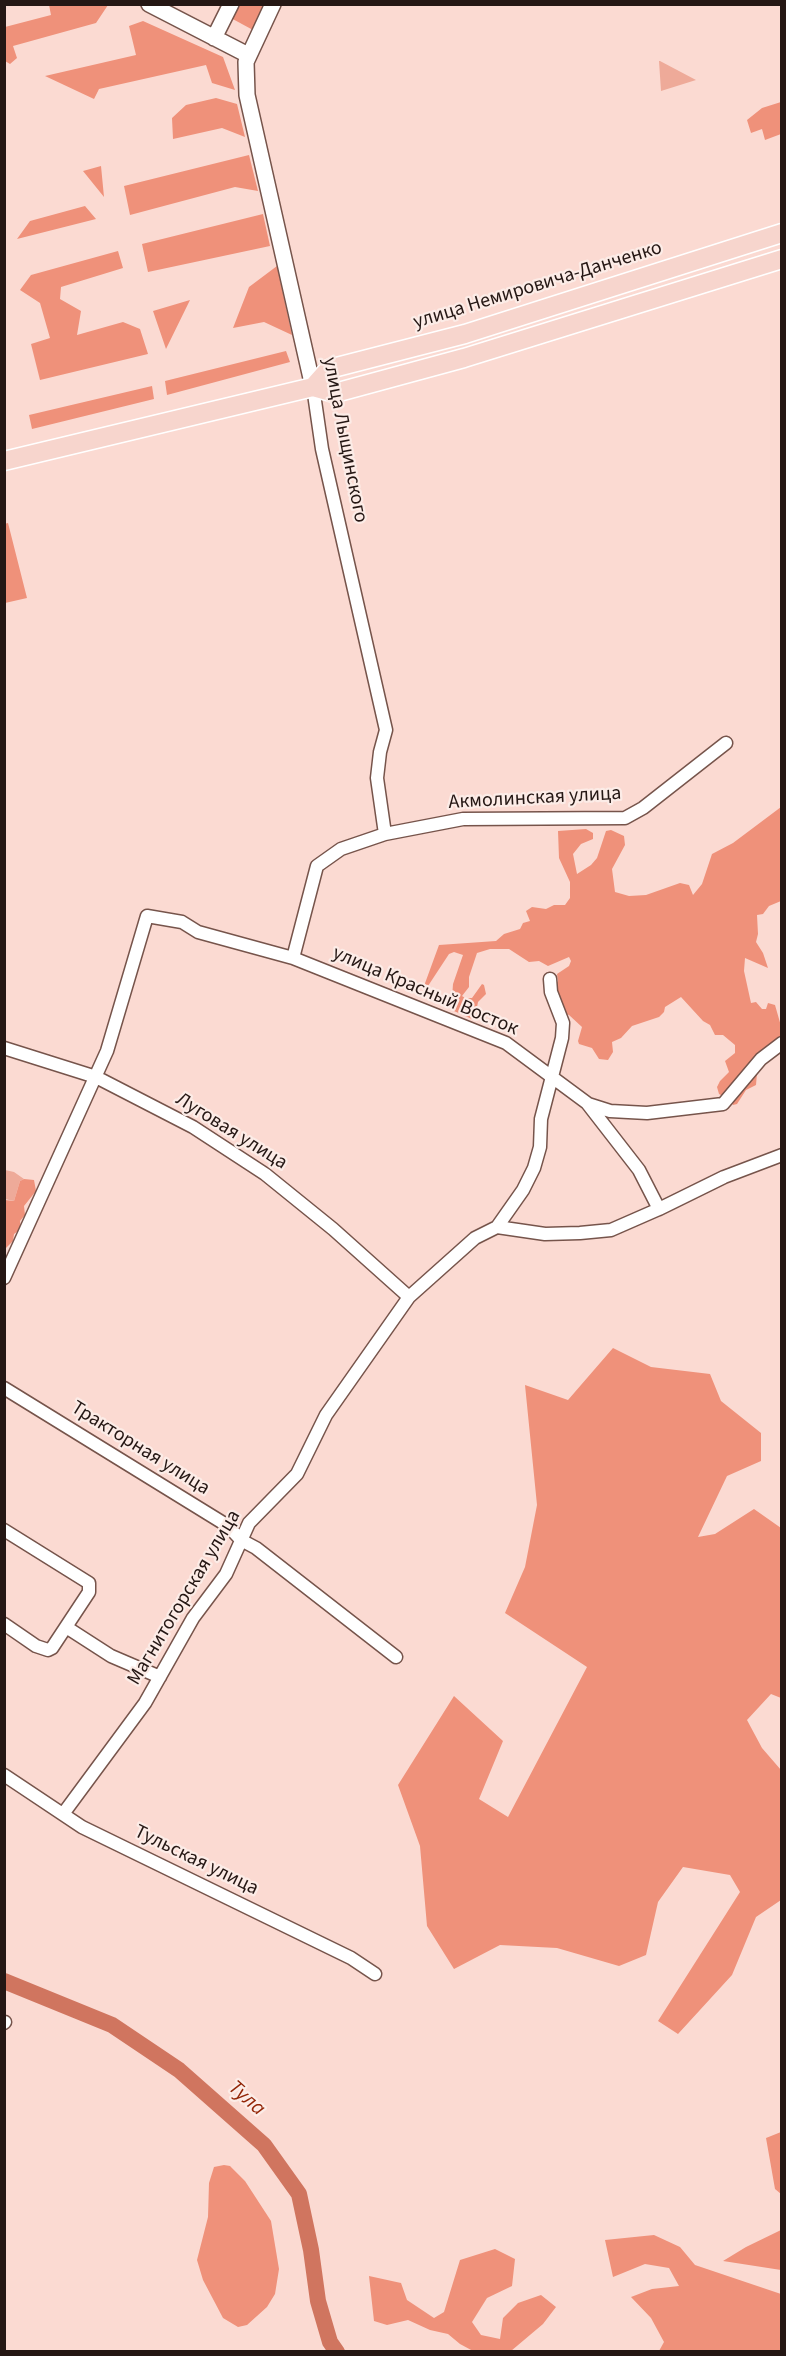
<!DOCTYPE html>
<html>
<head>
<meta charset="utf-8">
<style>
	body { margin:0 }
	#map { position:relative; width:786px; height:2356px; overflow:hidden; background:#fbdad2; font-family:"Source Sans 3",sans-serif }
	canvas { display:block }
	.frame { position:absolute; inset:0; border:6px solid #251714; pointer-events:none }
</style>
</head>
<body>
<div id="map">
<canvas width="786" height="2356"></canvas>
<div class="frame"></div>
</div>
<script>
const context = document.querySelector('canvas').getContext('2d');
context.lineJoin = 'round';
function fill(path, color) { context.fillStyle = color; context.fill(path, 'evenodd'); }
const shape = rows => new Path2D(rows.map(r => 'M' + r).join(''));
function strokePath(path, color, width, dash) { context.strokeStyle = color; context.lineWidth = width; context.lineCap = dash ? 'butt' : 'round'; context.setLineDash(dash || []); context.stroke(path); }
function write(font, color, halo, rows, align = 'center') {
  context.font = font + ' "Source Sans 3",sans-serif'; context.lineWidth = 4.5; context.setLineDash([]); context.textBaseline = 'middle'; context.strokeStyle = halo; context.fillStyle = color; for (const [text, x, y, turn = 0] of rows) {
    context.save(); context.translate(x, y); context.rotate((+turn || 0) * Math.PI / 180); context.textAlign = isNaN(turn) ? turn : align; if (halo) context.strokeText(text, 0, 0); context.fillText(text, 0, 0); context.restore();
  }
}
const green = shape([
	[659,61,660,61,696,80,661,91],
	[5,1170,14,1172,24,1179,20,1181,14,1201,5,1199]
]);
const forest = shape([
	[49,5,108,5,96,23,13,46,17,58,10,64,5,61,5,27,51,15],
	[236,5,267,5,253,30,229,17],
	[143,21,223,57,235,90,212,83,206,65,99,89,94,99,45,76,136,55,129,26],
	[216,98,237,104,245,137,222,128,173,139,172,118,186,105],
	[781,102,781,134,765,140,762,129,751,133,747,120,762,108],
	[249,155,258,191,235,187,130,215,124,186],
	[101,166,104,197,83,171],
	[85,206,96,219,17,239,30,221],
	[263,214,270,246,148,272,142,244],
	[118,251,123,268,61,287,60,299,81,311,77,335,123,322,140,329,148,354,40,380,31,344,50,338,40,303,20,290,31,275],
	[277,266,292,335,264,322,233,328,249,287],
	[190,300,166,349,153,311],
	[286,351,290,362,167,395,165,381],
	[152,386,154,399,32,429,29,415],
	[8,523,27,598,5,603,4,524],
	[781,807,781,901,769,906,763,914,757,915,758,934,756,942,763,953,768,968,745,958,744,971,751,1003,756,1002,762,1009,766,1009,768,1003,775,1005,781,1026,781,1045,762,1065,757,1073,756,1085,746,1090,737,1104,733,1105,730,1100,719,1094,717,1087,720,1081,729,1072,725,1061,735,1053,735,1045,723,1035,715,1035,710,1025,703,1021,681,997,665,1007,664,1012,659,1017,632,1026,621,1038,612,1042,613,1052,608,1060,599,1059,592,1048,579,1044,578,1041,582,1027,569,1015,566,1014,554,987,558,981,557,974,569,966,571,961,569,957,548,966,539,961,529,962,509,949,490,949,477,953,469,977,469,987,462,996,465,998,472,998,482,984,484,985,486,994,478,1002,477,1007,472,1010,472,1019,454,1011,453,1007,445,1003,452,998,453,984,463,955,454,952,449,954,428,986,424,986,439,945,496,941,504,934,520,929,523,923,530,921,526,911,532,907,546,909,554,905,565,905,570,898,570,882,559,858,558,831,586,829,593,833,593,839,581,844,573,854,577,874,591,865,597,858,606,831,611,830,624,836,625,845,612,869,615,892,629,896,646,895,680,883,689,885,693,895,702,884,712,854,733,843],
	[24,1179,34,1180,36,1191,24,1206,25,1215,20,1221,21,1229,14,1234,13,1241,5,1249,5,1200,14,1201,20,1181],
	[613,1348,651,1367,710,1374,721,1401,761,1433,761,1461,727,1476,698,1537,715,1534,754,1509,781,1528,781,1698,771,1694,747,1720,762,1748,781,1770,781,1900,756,1917,732,1975,678,2034,658,2021,740,1892,730,1875,683,1867,658,1902,646,1955,619,1966,557,1948,500,1945,454,1969,427,1926,420,1846,398,1785,454,1696,503,1741,479,1799,508,1817,587,1667,505,1613,525,1567,537,1505,525,1385,568,1400],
	[781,2132,781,2194,775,2189,766,2138],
	[224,2165,230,2166,245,2181,271,2221,279,2269,275,2294,267,2307,247,2325,238,2327,223,2318,203,2280,197,2260,208,2217,209,2183,214,2167],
	[781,2230,781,2270,723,2261,746,2247],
	[654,2235,680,2247,695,2265,781,2294,781,2351,659,2351,664,2342,651,2318,631,2297,652,2289,679,2286,669,2268,645,2264,613,2277,605,2240],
	[495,2249,515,2259,512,2286,487,2298,472,2322,481,2335,500,2339,503,2318,518,2303,541,2295,556,2307,543,2324,511,2351,473,2351,460,2344,448,2334,430,2330,408,2320,387,2325,374,2321,369,2276,401,2283,407,2300,434,2318,444,2312,460,2260]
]);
const river = shape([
	[4,1981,112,2025,179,2070,264,2145,299,2194,311,2250,318,2301,330,2342,337,2352]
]);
const minor = shape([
	[313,387,322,449,386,730,380,752,377,778,385,834],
	[293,958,317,866,341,849,385,834,463,819,625,818,643,808,726,743],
	[4,1048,96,1077,193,1127,265,1174,333,1229,409,1297],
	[588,1104,610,1111,647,1113,723,1104,761,1059,782,1043],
	[497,1227,523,1190,534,1168,540,1147,541,1119,562,1038,563,1023,551,992,550,979],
	[4,1278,107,1051,147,916,182,922,198,932,293,958,506,1043,587,1103,639,1170,659,1209],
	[4,1388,228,1526,241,1540,256,1548,396,1657],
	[4,1530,89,1583,89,1592,52,1648,48,1650,36,1646,4,1624],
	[66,1627,111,1656,160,1677],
	[4,1775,82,1827,351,1958,375,1974],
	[63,1814,145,1703,193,1618,226,1574,249,1523,297,1474,326,1415,409,1297,475,1238,497,1227,545,1234,580,1233,611,1230,659,1209,724,1177,782,1155],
	[4,2023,5,2022]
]);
const tertiary = shape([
	[149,4,248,55],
	[273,4,246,62,247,95,313,387],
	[214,38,231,4]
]);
const primary = shape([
	[313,387,329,369,465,334,782,233],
	[4,461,313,387,335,393,464,358,782,259]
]);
const streetNames = [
	["улица Немировича-Данченко",538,286,-17],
	["улица Лыщинского",344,440,79],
	["Акмолинская улица",535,799,-3],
	["улица Красный Восток",425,992,23],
	["Луговая улица",231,1132,32],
	["Тракторная улица",140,1449,32],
	["Магнитогорская улица",185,1598,-59],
	["Тульская улица",196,1861,26]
];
const waterNames = [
	["Тула",246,2099,41]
];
fill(green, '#ea9');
fill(forest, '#ef917a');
strokePath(river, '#d0755f', 16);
strokePath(minor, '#76544b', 15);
strokePath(tertiary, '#76544b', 18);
strokePath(primary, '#fff', 21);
strokePath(minor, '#fff', 12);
strokePath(tertiary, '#fff', 15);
strokePath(primary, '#f7d5cd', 18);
write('20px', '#251714', '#fcece7', streetNames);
write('italic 21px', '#932608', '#fcece7', waterNames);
</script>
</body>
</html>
